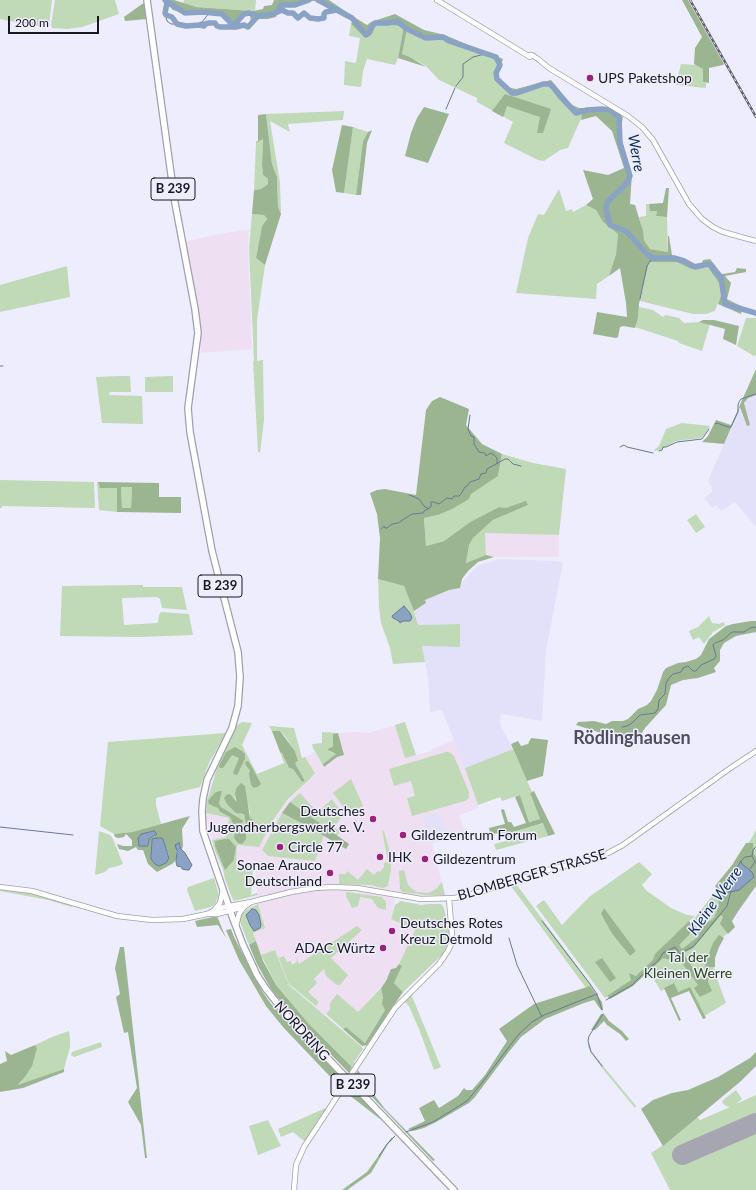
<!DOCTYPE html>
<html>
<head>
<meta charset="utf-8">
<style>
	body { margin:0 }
	#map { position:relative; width:756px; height:1190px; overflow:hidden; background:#eeedfe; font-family:Lato,sans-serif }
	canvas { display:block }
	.scale { position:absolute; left:8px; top:16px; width:91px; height:18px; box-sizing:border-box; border:2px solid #19181e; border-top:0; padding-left:5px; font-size:12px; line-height:14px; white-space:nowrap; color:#19181e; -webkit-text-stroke:3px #eeedfe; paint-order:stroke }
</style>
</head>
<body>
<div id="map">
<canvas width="756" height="1190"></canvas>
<div class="scale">200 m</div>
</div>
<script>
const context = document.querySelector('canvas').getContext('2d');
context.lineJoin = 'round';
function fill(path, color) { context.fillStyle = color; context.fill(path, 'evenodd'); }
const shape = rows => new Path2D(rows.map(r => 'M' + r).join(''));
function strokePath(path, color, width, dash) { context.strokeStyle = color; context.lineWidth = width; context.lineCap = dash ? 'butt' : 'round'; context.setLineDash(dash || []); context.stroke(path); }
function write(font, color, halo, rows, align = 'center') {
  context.font = font + ' Lato,sans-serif'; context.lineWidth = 3; context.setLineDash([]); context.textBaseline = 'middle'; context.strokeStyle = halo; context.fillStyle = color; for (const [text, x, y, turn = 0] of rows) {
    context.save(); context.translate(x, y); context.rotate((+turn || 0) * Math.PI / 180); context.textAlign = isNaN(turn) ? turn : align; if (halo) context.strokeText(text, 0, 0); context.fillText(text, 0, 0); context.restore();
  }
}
const commercial = shape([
	[249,230,248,246,252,349,201,353,199,310,185,244,188,241,214,235,237,231],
	[485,533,559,535,559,557,494,557,486,555],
	[405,722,416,755,432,751,432,749,454,740,459,749,479,808,459,815,466,835,432,843,445,896,426,896,396,894,391,919,415,930,396,969,391,969,386,981,358,1012,330,1002,330,1009,325,1015,288,983,275,950,261,955,253,933,265,928,258,904,255,867,236,867,237,845,259,847,272,824,289,799,313,777,315,773,305,757,315,752,324,767,337,757,344,755,338,733,357,732,368,733],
	[331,799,334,827,290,802,317,812],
	[282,813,268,856,262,850],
	[382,831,384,831,390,852,391,870,389,885,383,888,356,884,380,872,385,867,384,863,388,862],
	[346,892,384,898,386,902,378,908,372,899,360,897,352,908,347,898],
	[328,956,324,969,314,980,316,983,307,992,319,1002,316,1006,292,986],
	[206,813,229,818,226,837,212,840,207,819]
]);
const built = shape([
	[756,395,756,527,735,502,721,511,716,505,712,508,704,498,712,492,712,487,708,481,740,407,747,426,750,425,744,403,748,398],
	[499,559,557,561,563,563,546,650,542,721,501,714,500,724,502,729,513,749,465,768,442,710,430,712,428,677,422,646,460,624,418,625,414,611,426,603,425,600,449,590,460,588,461,584,474,569,479,565],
	[440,812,448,837,432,842,423,818]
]);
const green = shape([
	[0,0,52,0,49,25,46,27,30,25,0,19],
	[55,0,115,0,119,14,82,27,67,29,52,28,51,25],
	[184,0,256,0,255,11,196,7,183,4],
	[351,24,364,37,376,25,404,26,398,58,395,65,367,59,363,71,361,87,344,85,345,61,356,63,360,38,349,36],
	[406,28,426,36,443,38,483,56,486,52,496,56,497,66,494,72,495,80,513,92,546,86,556,92,573,111,583,114,568,148,560,150,544,161,538,160,504,143,513,122,477,102,477,98,439,80,426,66,410,57,402,54],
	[681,64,696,65,703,68,703,82,706,83,706,88,676,85],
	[344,111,343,120,288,124,290,132,270,121,280,183,281,214,278,207,277,177,272,164,266,114],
	[353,127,368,132,363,141,356,195,344,193],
	[263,139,262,166,263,175,268,179,268,184,261,189,254,190,256,143],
	[559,189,566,211,572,209,573,212,586,205,596,210,603,222,618,234,616,254,609,276,597,284,596,299,516,293,528,238,538,214,544,215],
	[646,204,649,204,650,211,657,211,656,216,667,217,668,252,650,249,644,240,639,217,646,216],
	[252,214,264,215,267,219,262,226,256,258,265,265,257,320,257,361,263,360,264,420,260,453,258,452,253,361,254,361,249,248],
	[649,262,677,262,691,269,707,266,719,283,721,295,715,311,706,314,693,314,640,301],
	[67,266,70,297,0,312,0,285],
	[639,307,653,310,663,317,666,315,679,318,684,323,699,322,710,324,702,351,679,343,678,341,635,327,638,318],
	[746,318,756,318,756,355,754,356,737,346],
	[122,376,130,376,131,392,110,392,109,395,142,396,143,424,102,423,96,377],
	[173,376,173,392,145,392,145,377],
	[682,423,710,426,705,434,701,438,676,441,660,450,653,451,659,446,666,429],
	[502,454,533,463,566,469,559,535,485,533,486,555,466,563,469,545,473,538,493,520,528,505,506,508,499,507,470,522,444,541,426,546,424,518,438,515,498,476],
	[0,480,94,482,95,508,2,506,2,508,0,508],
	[97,482,98,482,101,488,117,488,117,512,99,510],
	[121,487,132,487,131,508,122,508],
	[696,514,705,527,696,533,687,520],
	[378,579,404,586,412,605,418,625,460,624,460,647,422,646,425,662,393,664,390,648,381,623,379,607],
	[143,585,143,587,182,587,187,610,162,608,160,599,157,597,123,598,122,599,124,625,157,623,158,622,159,615,161,612,189,614,193,635,139,637,60,636,62,586],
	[709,616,712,623,719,624,724,622,725,625,713,632,704,644,699,637,693,640,689,631,698,627],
	[242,722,252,723,242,745,257,774,284,763,280,752,282,752,289,768,293,769,302,782,305,781,295,763,298,761,295,751,285,736,280,731,272,731,269,726,294,728,302,758,305,757,315,773,310,779,288,799,274,819,259,847,237,845,236,866,253,867,251,895,257,893,258,895,234,901,233,900,225,879,223,869,215,851,212,840,226,837,229,818,206,813,207,801,217,768,236,726],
	[245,786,246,797,250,812,250,818,246,825,246,818,244,814,240,813,233,796,239,804],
	[222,791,219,803,221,807,244,821,240,825,239,831,234,838,235,828,234,824,230,817,220,812,218,808],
	[215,841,236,847,234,860,225,869,215,846],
	[405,722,416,755,405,758,395,725],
	[322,732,338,733,333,734,333,747,330,752,336,754,323,764,324,767,313,748,312,744,322,743],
	[226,733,209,763,200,787,156,798,156,805,161,824,132,832,114,834,100,826,108,742],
	[513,749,532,792,530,793,540,819,529,822,520,795,502,801,500,797,478,805,465,768],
	[446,752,449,752,454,756,469,792,469,798,465,801,412,816,407,798,415,796,411,781,394,786,389,769],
	[351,779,363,806,348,813,333,793],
	[300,793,317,812,332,799,343,815,334,827,340,831,337,836,290,802],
	[282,813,324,835,315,861,268,856,262,850],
	[544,823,548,836,496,850,494,844,506,841,504,832,513,832],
	[382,830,384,831,391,856,391,870,388,886,383,888,369,885,339,884,339,874,346,874,347,871,358,880,367,869,374,875,378,871,380,872,384,867,384,863,388,862],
	[756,830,756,882,735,904,730,931,721,939,711,958,719,984,726,1003,704,1016,689,989,677,992,673,984,661,991,647,968,636,976,631,973,629,974,631,980,605,998,536,906,544,900,562,925,589,897,639,862,652,874,642,885,647,891,671,908,687,915,695,916,666,943,689,925,716,891,714,890,739,860],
	[604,908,636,951,630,956,613,935],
	[99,831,110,835,113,839,123,864,118,866,109,868,105,872,95,875],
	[404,870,408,885,412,889,417,892,428,893,436,889,442,882,445,895,425,895,402,892,400,889,399,871],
	[214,878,219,895,215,904,211,907,195,911,187,890,188,887],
	[516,884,590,983,600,1002,590,986,586,988,511,886],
	[0,890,22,891,73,905,72,907,48,900,0,891],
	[346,892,382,897,386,902,386,910,378,908,372,899,360,897,358,906,352,908,347,898,346,898],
	[401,901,421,905,429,904,441,904,443,906,445,912,447,927,449,927,449,941,444,953,403,992,394,983,402,966,399,964,415,930,391,919,395,905],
	[258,904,265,928,253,933,256,941,249,945,240,922,240,916,246,910],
	[357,926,362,930,331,958,348,975,340,985,337,985,326,976,324,969,314,979,317,983,308,992,319,1002,316,1006,289,984,279,958,284,956,287,962,291,961,292,965,297,962,296,957,299,964],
	[275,950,289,985,362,1047,363,1049,354,1062,355,1064,352,1067,309,1024,276,985,261,955],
	[381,988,385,1010,365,1043,346,1027,343,1029,326,1014,330,1009,330,1003,337,994,358,1012],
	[411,994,441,1067,434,1070,419,1029,409,1006,404,1001],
	[69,1031,70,1038,70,1047,64,1069,18,1086,25,1077,37,1048,35,1045,52,1037],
	[101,1042,102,1047,74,1057,71,1055,72,1052],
	[588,1043,589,1043,591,1050,604,1067,636,1106,635,1108,602,1068,588,1047],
	[736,1090,742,1099,736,1104,756,1095,756,1190,670,1190,651,1153,663,1145,697,1117,700,1120,730,1107,726,1106,722,1102,723,1100],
	[328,1107,305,1142,293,1132,281,1137,278,1129],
	[268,1120,281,1146,258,1155,249,1126]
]);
const forest = shape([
	[168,0,174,0,196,7,253,11,263,9,264,6,272,5,274,0,329,0,351,15,348,19,315,1,306,1,293,5,280,5,276,17,268,19,259,19,251,22,250,16,246,15,237,25,229,24,220,15,179,12,173,10,169,6],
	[682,0,688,0,724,64,723,65,709,68,709,83,703,82,703,69,694,64,695,48,702,37],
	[145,3,147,19,125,21,124,17,142,4],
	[395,14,424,30,445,35,485,52,483,56,443,38,427,37,416,34,407,28,402,54,410,57,426,67,398,58,404,26,376,25,372,34,364,37,351,24,354,17,367,25,371,22],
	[496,56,503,59,498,76,503,84,511,88,516,89,551,80,572,105,579,108,609,108,623,117,621,128,621,137,632,174,630,204,635,205,643,231,644,240,650,249,668,252,668,236,669,236,672,255,694,264,702,263,703,260,710,259,722,274,735,272,737,268,746,269,746,272,725,276,731,283,727,299,743,307,741,314,718,304,721,295,719,283,707,266,691,269,677,262,649,262,639,304,638,318,635,328,623,326,620,327,618,337,616,338,593,334,597,312,627,317,626,303,620,268,609,276,616,254,618,234,603,222,596,210,586,205,593,199,583,170,608,175,624,168,612,131,596,116,581,120,582,114,573,111,556,92,548,86,538,86,513,92,505,89,495,80,494,76,497,66],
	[505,94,551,109,543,133,537,133,540,117,507,106,503,117,492,111],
	[424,107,449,114,428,163,405,156,411,133,417,118],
	[266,114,272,164,277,177,278,207,281,214,265,265,256,258,262,226,267,219,264,215,252,214,254,190,261,189,268,184,268,179,263,175,262,166,263,139,256,143,256,142,258,141,258,115],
	[342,125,353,127,344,193,336,192,332,170],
	[372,130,367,143,361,195,356,195,363,141,368,132],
	[666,188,669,188,667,217,656,216,657,211,650,211,649,204,663,203],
	[703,320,714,320,739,326,736,345,723,339,725,329,699,322],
	[756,369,756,395,748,398,744,403,750,425,747,426,740,407,724,444,702,442,708,436,716,420,731,425],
	[440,397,469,409,466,425,482,444,502,454,498,476,471,494,469,499,452,509,438,515,424,518,426,546,444,541,470,522,499,507,506,508,526,501,528,505,493,520,473,538,469,545,466,563,486,555,494,557,478,562,468,571,462,579,460,588,449,590,425,600,426,603,414,611,404,586,378,579,380,538,377,514,370,493,377,490,385,489,416,495,426,410,432,401],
	[98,482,159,483,159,497,181,497,181,513,117,512,117,488,100,488],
	[132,487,131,508,122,508,121,487],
	[751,621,756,621,756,632,736,636,724,643,720,650,720,661,714,668,716,672,698,678,683,680,671,685,666,705,645,728,635,744,576,725,578,722,594,721,606,724,612,721,623,721,628,719,638,709,647,705,651,701,657,690,663,672,666,668,678,663,686,662,696,659,701,655,709,639,726,626,733,624],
	[272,731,280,731,295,751,298,761,295,763,305,781,302,782,293,769,289,768,282,753,280,752],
	[338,733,344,755,337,757,324,767,323,764,336,754,328,750,329,748,333,747,333,734],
	[531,738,548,740,543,776,527,781,511,744,518,741,521,746,528,744],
	[235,747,242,751,245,754,245,759,237,775,234,774,233,773,239,758,232,755,223,768,220,768,219,766,226,752],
	[247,761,249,762,261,784,259,786,254,788,251,785,249,774,250,770,247,767,245,763],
	[241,783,245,786,250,818,255,821,256,830,253,833,250,833,247,829,244,814,236,813,227,804,224,798,226,795,230,794,237,802,235,793,237,787],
	[220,791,222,791,219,803,221,807,244,821,240,825,240,831,246,834,246,839,242,844,238,843,234,838,235,828,230,817,220,812,218,808,209,804,208,801,212,796,216,792],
	[534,791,555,834,548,836,543,823,513,832,490,834,489,828,505,824,501,810,504,809,508,822,511,822,514,827,526,823,515,797,520,795,529,822,540,819,530,793],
	[290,802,349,844,346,849,309,827,282,813],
	[190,816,182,829,183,845,182,850,179,843,176,847,176,860,172,864,157,872,148,864,143,850,138,850,136,847,128,851,119,849,117,844,123,846,132,846,132,840,126,834,124,837,119,838,115,837,114,834,132,832],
	[154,831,155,836,149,839,148,846,139,846,138,838,141,834],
	[163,839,169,856,166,863,159,866,151,859,152,840],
	[225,839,229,839,236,847,234,860,225,870,215,846,215,841],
	[746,843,753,843,754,854,756,857,756,886,739,910,732,921,735,927,728,934,720,924,723,917,721,915,693,948,683,953,700,979,703,978,706,962,713,943,719,935,724,938,719,947,715,958,715,967,710,967,708,982,712,991,700,997,694,988,698,985,677,956,671,960,663,958,633,986,610,999,607,996,631,980,629,974,630,973,636,976,653,960,655,954,689,921,693,926,689,935,679,945,682,949,698,937,702,927,714,918,719,906,717,889,715,886,732,865],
	[604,908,636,951,630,956,613,935,601,914],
	[217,916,226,938,218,925,197,927,195,921],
	[231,929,234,937,262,991,271,1004,344,1081,340,1087,283,1027,266,1006,239,960,226,930],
	[256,941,263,961,276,985,309,1024,352,1067,349,1073,289,1011,271,989,257,964,249,945],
	[120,947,124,947,147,1158,145,1158,141,1125,128,1102,137,1088,128,1032,124,1033,116,997,120,994,115,968],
	[602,958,616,978,610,982,595,962],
	[399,964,402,966,394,983,403,992,367,1045,362,1046,343,1029,346,1027,365,1043,385,1010,382,1004,383,998,381,988,386,981,391,969,396,968],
	[674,983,678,992,690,987,706,1018,703,1019,689,991,671,998,681,1020,679,1021,664,988],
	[590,986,602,1002,603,1010,601,1010,594,1000,584,1003,545,1019,521,1037,508,1053,475,1097,469,1103,438,1121,424,1128,413,1131,408,1129,425,1121,419,1108,434,1100,439,1108,458,1096,464,1088,466,1090,472,1090,485,1075,507,1041,499,1029,534,1004],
	[601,1014,604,1014,609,1021,622,1031,629,1039,626,1041,620,1034,607,1025,604,1021,595,1030,591,1030],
	[35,1045,37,1048,32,1066,25,1077,18,1085,64,1069,64,1072,23,1088,0,1092,0,1064,7,1061,5,1051,11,1055],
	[756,1052,756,1066,741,1081,663,1146,641,1109,653,1100,672,1093,688,1090,718,1077,750,1058],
	[358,1070,366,1084,385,1109,435,1160,433,1161,354,1078],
	[348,1085,382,1119,380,1119,344,1091],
	[392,1137,393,1139,388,1144,371,1173,347,1190,342,1190,367,1172]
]);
const water = shape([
	[404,606,410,613,412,618,410,621,403,621,400,623,399,621,393,618,392,616,404,606],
	[154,831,157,834,149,839,148,846,139,846,138,838,141,834,154,831],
	[156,838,161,838,163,839,169,858,166,863,159,866,155,864,151,859,152,839,156,838],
	[179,843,181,849,185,853,192,865,189,870,187,870,182,869,182,867,177,866,176,862,177,851,175,845,179,843],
	[741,861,742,864,752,872,754,877,739,890,730,892,723,891,723,883,733,874,741,861],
	[252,909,256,910,259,915,261,925,260,928,254,931,250,925,246,915,252,909]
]);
const stream = shape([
	[165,13,167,21,171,24,177,24],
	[202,22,210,12],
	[237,22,242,25],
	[196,25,201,22,205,24],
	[456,86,463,77,463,64,473,57,485,54],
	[446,109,455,88],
	[640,299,647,266,652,258],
	[0,366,3,366],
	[470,415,468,429,471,436,474,437,474,444,479,452,485,453,486,456,491,453,494,455,497,458,497,463],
	[715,424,717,423,728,427,731,427,738,412,738,405,739,402,741,399,756,394],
	[620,447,624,445,627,447,653,453],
	[659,451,662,450,663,447,666,447,677,442,702,439,709,429],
	[409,495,415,497,420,500,424,506,429,509],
	[381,529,384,526,385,528,387,528,392,524,398,523,412,514,423,513,424,511,431,507,431,502,434,502,439,504,447,498,452,499,454,496,459,496,461,494,465,487,467,486,470,482,479,479,481,474,486,473,487,469,505,459,508,459,513,464,521,466],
	[622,727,627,726,632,723,640,715,655,713,658,709,659,700,665,694,666,683,669,678,673,674,681,672,683,668,688,666,693,671,696,671,701,665,714,659,716,656,713,645,715,643,723,640,732,632,744,632,750,628,756,627],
	[0,827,73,835],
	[741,861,745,857,752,856],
	[750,869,755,862,752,856,753,850,756,847],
	[542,921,590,984,597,994,602,1010],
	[509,938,517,965,542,1017],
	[606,1000,632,985,648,969,658,961,663,953,675,947,680,954,694,946,727,906,731,891],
	[602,1066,591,1052,588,1041,589,1036,603,1014],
	[406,1132,433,1122,467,1101,481,1084,518,1035,532,1022,544,1015,597,994],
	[379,1156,387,1144,395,1136]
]);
const river = shape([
	[165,0,167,3,165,13,166,15,172,17,177,24,186,26,200,25,204,26,205,24,209,23,215,23,217,26,220,27,236,27,244,25,248,27,258,16,273,14,282,10,288,13,293,13,298,18,304,13,310,18,318,19,324,18,324,14,326,12,336,10],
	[318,0,352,18,366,35,369,33,372,26,375,23,387,23,397,21,407,29,426,38,443,37,449,41,496,57,500,65,496,73,497,79,512,93,517,93,543,84,549,84,553,87,560,96,576,113,587,110,602,109,610,110,614,113,619,117,620,143,630,176,627,183,607,202,606,210,610,225,626,231,647,254,653,258,674,258,684,261,695,267,708,264,712,266,715,272,721,277,725,304,756,313],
	[166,1,185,13,203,12,222,14,232,24,236,23,244,14,249,13,258,16],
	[277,12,281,5,295,5,309,0]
]);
const runway = shape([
	[682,1155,756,1123]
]);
const secondary = shape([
	[437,0,530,57],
	[528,55,532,55,538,59,549,68,628,116,642,127,653,140,689,204,702,219,713,227,723,232,756,241],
	[0,887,32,891,117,916,152,920,183,919,207,914,217,914,244,907,250,903],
	[215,909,220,903,223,890],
	[207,914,215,910,224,907,251,902,291,892,315,888,332,887,357,888,421,899,455,898,483,891,551,869,593,859,608,853,623,845,729,769,756,751],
	[236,926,239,914,244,907],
	[356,1067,395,1008,439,964,448,951,452,942,452,935,449,899],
	[294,1190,296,1165,304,1147,342,1089]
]);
const primary = shape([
	[147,0,175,203,195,309,198,333,188,408,190,432,212,551,238,652,240,677,238,706,232,728,207,780,203,799,202,811,203,831,232,916,243,945,257,975,266,989,289,1018,454,1190]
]);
const rail = shape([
	[690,0,756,117]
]);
const secondaryBridge = shape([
	[342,1089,356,1067]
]);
const markers = [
	[590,78,4,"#9c2178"],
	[373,819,4,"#9c2178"],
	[403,835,4,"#9c2178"],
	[280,847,4,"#9c2178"],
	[380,857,4,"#9c2178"],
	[425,859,4,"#9c2178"],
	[330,873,4,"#9c2178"],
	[392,931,4,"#9c2178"],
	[383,948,4,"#9c2178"]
];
const shields = [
	[173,189,44],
	[220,586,44],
	[353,1085,44]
];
const shieldNames = [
	["B 239",173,189],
	["B 239",220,586],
	["B 239",353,1085]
];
const poiNames = [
	["UPS Paketshop",598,78],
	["Deutsches",365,811,"right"],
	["Jugendherbergswerk e. V.",365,827,"right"],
	["Gildezentrum Forum",411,835],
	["Circle 77",288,847],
	["IHK",388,857],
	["Gildezentrum",433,859],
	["Sonae Arauco",322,865,"right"],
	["Deutschland",322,881,"right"],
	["Deutsches Rotes",400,923],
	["Kreuz Detmold",400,939],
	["ADAC Würtz",375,948,"right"]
];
const streetNames = [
	["BLOMBERGER STRASSE",532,875,-16],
	["NORDRING",302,1031,48]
];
const parkNames = [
	["Tal der",688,957],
	["Kleinen Werre",688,973]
];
const waterNames = [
	["Werre",636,153,80],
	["Kleine Werre",715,901,-54]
];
const districtNames = [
	["Rödlinghausen",632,738]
];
fill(commercial, '#eedff2');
fill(built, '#e3e1f9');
fill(green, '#c0d9b6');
fill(forest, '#9bb591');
fill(water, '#8aa3c5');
strokePath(water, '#687993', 1);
strokePath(stream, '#687993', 1);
strokePath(river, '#8aa3c5', 5.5);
strokePath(runway, '#a6a6b3', 20);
strokePath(secondary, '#a19faf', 6);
strokePath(primary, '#a19faf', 8);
strokePath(secondary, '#fff', 4.5);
strokePath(primary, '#fff', 5.5);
strokePath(rail, '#5f5e68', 2.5);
strokePath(rail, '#eeedfe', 1, [3]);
strokePath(secondaryBridge, '#a19faf', 6, []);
strokePath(secondaryBridge, '#fff', 4.5);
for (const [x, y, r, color] of markers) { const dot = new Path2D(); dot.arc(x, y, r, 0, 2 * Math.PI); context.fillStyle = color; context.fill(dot); strokePath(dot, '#eeedfe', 1.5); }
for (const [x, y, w] of shields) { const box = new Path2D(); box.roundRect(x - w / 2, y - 11, w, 22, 3); context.fillStyle = '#eeedfe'; context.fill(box); strokePath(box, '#19181e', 1); }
write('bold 13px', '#19181e', null, shieldNames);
write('14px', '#19181e', '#eeedfe', poiNames, 'left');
write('14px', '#19181e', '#eeedfe', streetNames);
write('14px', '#284916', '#eeedfe', parkNames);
write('italic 15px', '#0c2f5a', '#eeedfe', waterNames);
write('bold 18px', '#504e5c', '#eeedfe', districtNames);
</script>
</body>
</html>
